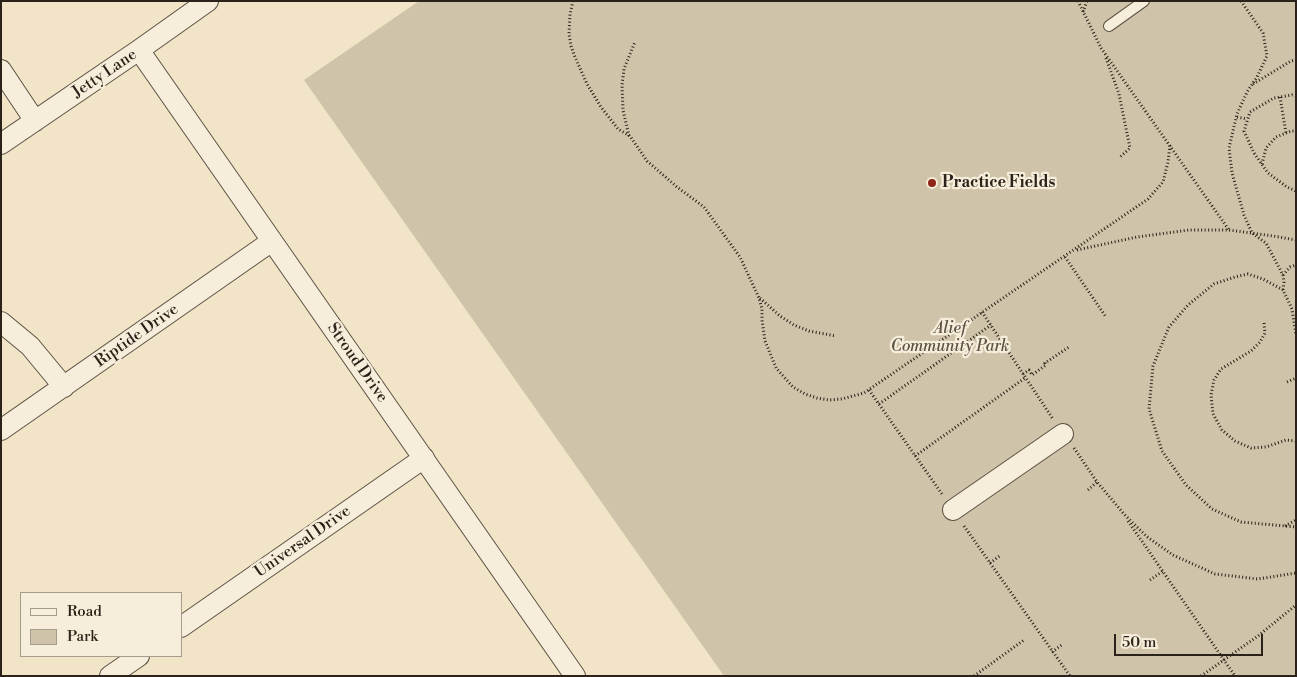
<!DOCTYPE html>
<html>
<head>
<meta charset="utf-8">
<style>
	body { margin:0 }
	#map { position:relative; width:1297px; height:677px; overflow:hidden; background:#f1e4c7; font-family:"Libre Bodoni",serif }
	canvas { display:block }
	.frame { position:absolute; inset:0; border:2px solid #2b2219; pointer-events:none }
	.legend { position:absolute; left:20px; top:592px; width:162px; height:65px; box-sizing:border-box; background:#f6eddb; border:1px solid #a59c8d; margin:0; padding:6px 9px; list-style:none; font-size:15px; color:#2b2219 }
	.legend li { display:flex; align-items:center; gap:10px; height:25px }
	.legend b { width:25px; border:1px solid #a59c8d }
	.scale { position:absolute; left:1114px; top:634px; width:149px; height:22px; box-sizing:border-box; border:2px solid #2b2219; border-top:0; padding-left:6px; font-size:15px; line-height:18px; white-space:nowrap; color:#2b2219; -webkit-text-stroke:4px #f6eddb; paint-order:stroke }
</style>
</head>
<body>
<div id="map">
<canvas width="1297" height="677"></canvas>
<div class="frame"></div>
<ul class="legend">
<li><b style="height:6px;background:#f6eddb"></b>Road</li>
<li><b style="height:14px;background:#cfc3a9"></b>Park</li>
</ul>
<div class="scale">50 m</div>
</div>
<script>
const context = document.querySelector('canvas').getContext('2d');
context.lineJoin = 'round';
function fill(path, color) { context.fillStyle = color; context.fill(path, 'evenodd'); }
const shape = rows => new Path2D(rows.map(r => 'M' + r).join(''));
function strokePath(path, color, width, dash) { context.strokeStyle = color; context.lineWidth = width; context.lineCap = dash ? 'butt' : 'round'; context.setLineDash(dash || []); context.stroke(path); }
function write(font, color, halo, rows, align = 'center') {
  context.font = font + ' "Libre Bodoni",serif'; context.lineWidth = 4.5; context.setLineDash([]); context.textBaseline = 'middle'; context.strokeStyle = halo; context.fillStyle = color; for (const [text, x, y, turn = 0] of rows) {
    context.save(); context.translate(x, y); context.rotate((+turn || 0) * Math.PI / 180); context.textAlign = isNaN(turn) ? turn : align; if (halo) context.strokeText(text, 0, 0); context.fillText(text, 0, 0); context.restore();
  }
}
const green = shape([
	[419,1,1296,1,1296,676,724,676,304,80]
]);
const path = shape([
	[573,1,570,14,569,34,571,46,575,57,587,84,601,107,618,129,630,136,647,161,677,187,704,207,740,257,759,298,762,309,762,320,765,341,776,368,793,387,805,394,817,398,829,400,842,399,864,393,1148,199,1163,182,1168,162,1170,145],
	[1078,1,1101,48],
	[1241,1,1263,33,1267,56,1257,77,1247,92,1237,114,1229,148,1232,173,1244,215,1252,233,1266,243,1283,275,1284,282,1283,290,1292,309,1296,335],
	[1083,12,1087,1],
	[1101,48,1229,230],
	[1106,58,1119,94,1130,148,1119,158],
	[1253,84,1291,61,1296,60],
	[1296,96,1292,95,1274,98,1250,112,1244,131,1254,153,1268,173,1287,187,1296,191],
	[1280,97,1286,133],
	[1237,117,1247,119],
	[629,136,623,110,622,85,624,69,635,42],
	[1262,164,1266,148,1276,137,1291,131,1296,131],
	[1077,250,1137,237,1189,230,1229,230,1273,236,1296,240],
	[1065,257,1106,317],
	[1283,275,1290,267,1296,265],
	[1283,290,1263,279,1248,274,1235,277,1214,284,1188,305,1169,327,1153,366,1149,409,1162,451,1186,485,1212,509,1241,522,1296,527],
	[760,298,780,316,794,325,809,331,836,336],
	[982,312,1053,419],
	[1264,323,1265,333,1260,342,1251,351,1221,369,1214,380,1211,395,1213,414,1222,430,1235,441,1251,448,1266,447,1286,440,1296,441],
	[1023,374,1029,370,1032,375,1046,365,1045,363,1069,347],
	[1287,382,1296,378],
	[869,390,942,494],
	[879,404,991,325],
	[1074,448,1097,482,1124,514,1146,536,1173,555,1215,574,1258,579,1296,573],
	[915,456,1025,378],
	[1088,490,1097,482],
	[1128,521,1235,676],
	[964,526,1070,676],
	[1285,526,1296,520],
	[990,563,1001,555],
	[1150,580,1163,571],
	[1052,652,1063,644],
	[974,676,1024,640],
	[1201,676,1258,636,1296,605]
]);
const lane = shape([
	[1109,26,1144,1]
]);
const street = shape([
	[139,50,575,676],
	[1,70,35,121],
	[1,144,139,50,208,1],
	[1,322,30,346,64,387],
	[1,430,272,241],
	[953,510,1063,434],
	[181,627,424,458],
	[110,676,139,656]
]);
const markers = [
	[932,183,5,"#8f2418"]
];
const streetNames = [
	["Jetty Lane",105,74,-34],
	["Riptide Drive",137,336,-35],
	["Stroud Drive",357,363,55],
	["Universal Drive",303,542,-35]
];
const poiNames = [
	["Practice Fields",942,183]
];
const parkNames = [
	["Alief",950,329],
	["Community Park",950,347]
];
fill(green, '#cfc3a9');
strokePath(lane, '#5c5244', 12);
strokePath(street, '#5c5244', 22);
strokePath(path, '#2b2219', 3, [1, 2.5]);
strokePath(lane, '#f6eddb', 10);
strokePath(street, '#f6eddb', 20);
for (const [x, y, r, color] of markers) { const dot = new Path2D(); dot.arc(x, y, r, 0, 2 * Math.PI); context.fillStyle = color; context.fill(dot); strokePath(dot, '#f6eddb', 2); }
write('16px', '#2b2219', '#f6eddb', streetNames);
write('bold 16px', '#2b2219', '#f6eddb', poiNames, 'left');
write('italic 16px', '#5c5244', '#f6eddb', parkNames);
</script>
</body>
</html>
